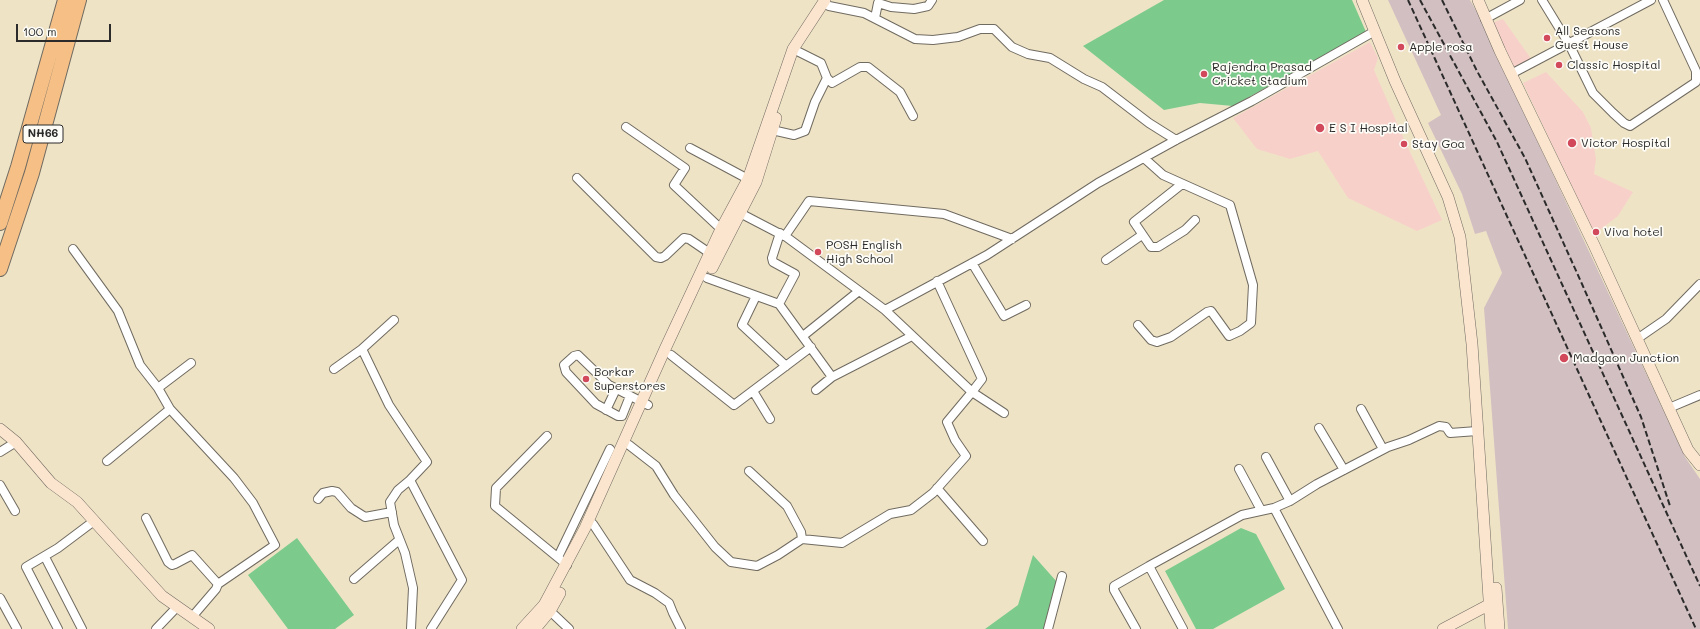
<!DOCTYPE html>
<html>
<head>
<meta charset="utf-8">
<style>
	body { margin:0 }
	#map { position:relative; width:1700px; height:629px; overflow:hidden; background:#efe3c6; font-family:Mali,sans-serif }
	canvas { display:block }
	.scale { position:absolute; left:16px; top:24px; width:95px; height:18px; box-sizing:border-box; border:2px solid #2b2b2b; border-top:0; padding-left:5px; font-size:12px; line-height:14px; white-space:nowrap; color:#2b2b2b; -webkit-text-stroke:3px #fdfcf7; paint-order:stroke }
</style>
</head>
<body>
<div id="map">
<canvas width="1700" height="629"></canvas>
<div class="scale">100 m</div>
</div>
<script>
const context = document.querySelector('canvas').getContext('2d');
context.lineJoin = 'round';
function fill(path, color) { context.fillStyle = color; context.fill(path, 'evenodd'); }
const shape = rows => new Path2D(rows.map(r => 'M' + r).join(''));
function strokePath(path, color, width, dash) { context.strokeStyle = color; context.lineWidth = width; context.lineCap = dash ? 'butt' : 'round'; context.setLineDash(dash || []); context.stroke(path); }
function write(font, color, halo, rows, align = 'center') {
  context.font = font + ' Mali,sans-serif'; context.lineWidth = 3.5; context.setLineDash([]); context.textBaseline = 'middle'; context.strokeStyle = halo; context.fillStyle = color; for (const [text, x, y, turn = 0] of rows) {
    context.save(); context.translate(x, y); context.rotate((+turn || 0) * Math.PI / 180); context.textAlign = isNaN(turn) ? turn : align; if (halo) context.strokeText(text, 0, 0); context.fillText(text, 0, 0); context.restore();
  }
}
const built = shape([
	[1503,19,1532,60,1514,68,1492,23],
	[1370,42,1378,58,1374,70,1403,137,1442,220,1417,231,1348,198,1318,151,1290,159,1257,149,1233,118],
	[1546,72,1583,112,1591,128,1596,159,1594,174,1633,192,1618,216,1594,234,1523,83]
]);
const industrial = shape([
	[1388,0,1470,0,1479,16,1685,457,1700,479,1700,629,1508,629,1484,308,1502,273,1486,231,1475,234,1462,194,1428,123,1441,115]
]);
const green = shape([
	[1164,0,1352,0,1366,32,1233,106,1200,103,1164,110,1083,46],
	[1241,528,1256,534,1285,589,1213,629,1196,629,1165,571],
	[297,538,354,615,335,629,288,629,248,575],
	[1033,555,1057,582,1045,629,985,629,1018,605]
]);
const street = shape([
	[1542,0,1569,44,1593,93,1613,113,1624,123,1630,126,1696,82,1696,71,1663,0],
	[829,6,864,13,915,39,933,40,958,37,980,29,994,29,1012,47,1028,54,1050,58,1084,79,1102,87,1149,123,1176,140],
	[875,18,878,3,891,7,914,9,928,6,932,0],
	[1485,19,1520,0],
	[1511,74,1651,0],
	[827,78,832,83,860,67,868,67,900,92,913,116],
	[626,127,685,168,674,185,721,229],
	[772,130,794,135,805,131,815,102,827,78,821,63,799,52],
	[690,148,748,179],
	[577,178,656,257,661,258,665,256,684,238,689,239,711,254],
	[1182,184,1134,222,1151,247,1158,247,1185,230,1195,220],
	[736,211,784,236],
	[73,249,118,311,140,365,158,388,170,409,234,478,253,503,275,545,218,584,216,589,192,617],
	[1106,260,1142,235],
	[972,263,1004,316,1026,305],
	[707,278,779,304,832,377,912,336],
	[937,281,982,379,972,392,1004,413],
	[756,296,742,325,786,366],
	[779,304,795,274,773,262,772,258,780,233],
	[885,310,785,236,809,201,944,214,1012,239],
	[1138,325,1151,340,1157,342,1171,337,1207,312,1211,311,1229,336,1240,331,1251,323,1253,285,1230,205,1163,175,1144,158],
	[803,336,859,291],
	[1637,339,1666,319,1700,284],
	[362,349,394,320],
	[671,355,734,405,811,347],
	[334,369,362,349,389,405,427,462,410,480,462,580,431,629],
	[158,388,191,363],
	[816,390,832,377],
	[753,391,770,419],
	[630,396,622,416,618,416,596,404,566,372,564,365,574,356,578,355,609,385,648,405],
	[1669,408,1700,395],
	[1361,409,1383,449],
	[606,410,616,389],
	[1319,428,1344,470],
	[547,436,496,488,495,506,567,565],
	[629,445,656,466,674,495,715,547,731,562,757,566,778,555,802,539,842,543,890,514,911,510,933,493,966,456,955,440,947,422,972,392,885,310,987,255,1098,183,1176,140,1252,101,1375,31],
	[0,452,16,442],
	[1266,457,1290,501,1317,484,1388,447,1409,440,1439,426,1446,427,1450,433,1477,431],
	[107,461,170,409],
	[1239,469,1261,510],
	[749,471,787,506,801,532,802,539],
	[410,480,398,490,390,502,394,525,405,553,413,588,411,629],
	[0,485,15,511],
	[937,488,983,541],
	[318,499,323,493,332,491,337,492,351,508,365,517,392,512],
	[1274,508,1338,629],
	[146,518,168,562,172,565,175,564,192,555,218,584],
	[588,521,593,524,630,580,655,593,669,603,673,613,681,629],
	[45,557,82,629],
	[558,557,610,449],
	[1149,566,1242,515,1274,508,1290,501],
	[354,579,399,540],
	[0,598,17,629],
	[550,611,569,629],
	[58,629,26,567,58,548,94,521],
	[156,629,177,607],
	[1048,629,1062,576],
	[1136,629,1114,590,1114,586,1149,566,1183,629]
]);
const secondary = shape([
	[1362,0,1395,81,1448,197,1460,237,1472,344,1491,629],
	[1478,0,1500,51,1594,245,1688,450,1700,465],
	[712,268,756,182,776,118],
	[0,429,16,442,51,483,77,502,162,596,209,629],
	[1496,588,1499,629],
	[522,629,544,605,585,528,665,349,721,229,748,179,793,49,825,0],
	[535,629,550,611,560,593],
	[1443,629,1494,602]
]);
const highway = shape([
	[0,223,18,167,65,0],
	[0,269,32,173,79,0]
]);
const rail = shape([
	[1408,0,1696,629],
	[1420,0,1497,142,1700,586],
	[1442,0,1477,71,1525,158,1582,284,1641,417,1670,506]
]);
const markers = [
	[1547,38,4,"#d1495b"],
	[1401,47,4,"#d1495b"],
	[1559,65,4,"#d1495b"],
	[1204,74,4,"#d1495b"],
	[1320,128,5,"#d1495b"],
	[1572,143,5,"#d1495b"],
	[1404,144,4,"#d1495b"],
	[1596,232,4,"#d1495b"],
	[818,252,4,"#d1495b"],
	[1564,358,5,"#d1495b"],
	[586,379,4,"#d1495b"]
];
const shields = [
	[43,134,40]
];
const shieldNames = [
	["NH66",43,134]
];
const poiNames = [
	["All Seasons",1555,31],
	["Guest House",1555,45],
	["Apple rosa",1409,47],
	["Classic Hospital",1567,65],
	["Rajendra Prasad",1212,67],
	["Cricket Stadium",1212,81],
	["E S I Hospital",1329,128],
	["Victor Hospital",1581,143],
	["Stay Goa",1412,144],
	["Viva hotel",1604,232],
	["POSH English",826,245],
	["High School",826,259],
	["Madgaon Junction",1573,358],
	["Borkar",594,372],
	["Superstores",594,386]
];
fill(built, '#f7d1c9');
fill(industrial, '#d2bfc1');
fill(green, '#7ccb8c');
strokePath(street, '#706b61', 10);
strokePath(secondary, '#706b61', 12);
strokePath(highway, '#706b61', 16);
strokePath(street, '#fff', 8);
strokePath(secondary, '#fbe5cf', 11);
strokePath(highway, '#f5bf86', 14);
strokePath(rail, '#2b2b2b', 2, [6, 3]);
for (const [x, y, r, color] of markers) { const dot = new Path2D(); dot.arc(x, y, r, 0, 2 * Math.PI); context.fillStyle = color; context.fill(dot); strokePath(dot, '#fdfcf7', 1.5); }
for (const [x, y, w] of shields) { const box = new Path2D(); box.roundRect(x - w / 2, y - 9, w, 18, 3); context.fillStyle = '#fdfcf7'; context.fill(box); strokePath(box, '#2b2b2b', 1); }
write('bold 11px', '#2b2b2b', null, shieldNames);
write('12px', '#2b2b2b', '#fdfcf7', poiNames, 'left');
</script>
</body>
</html>
